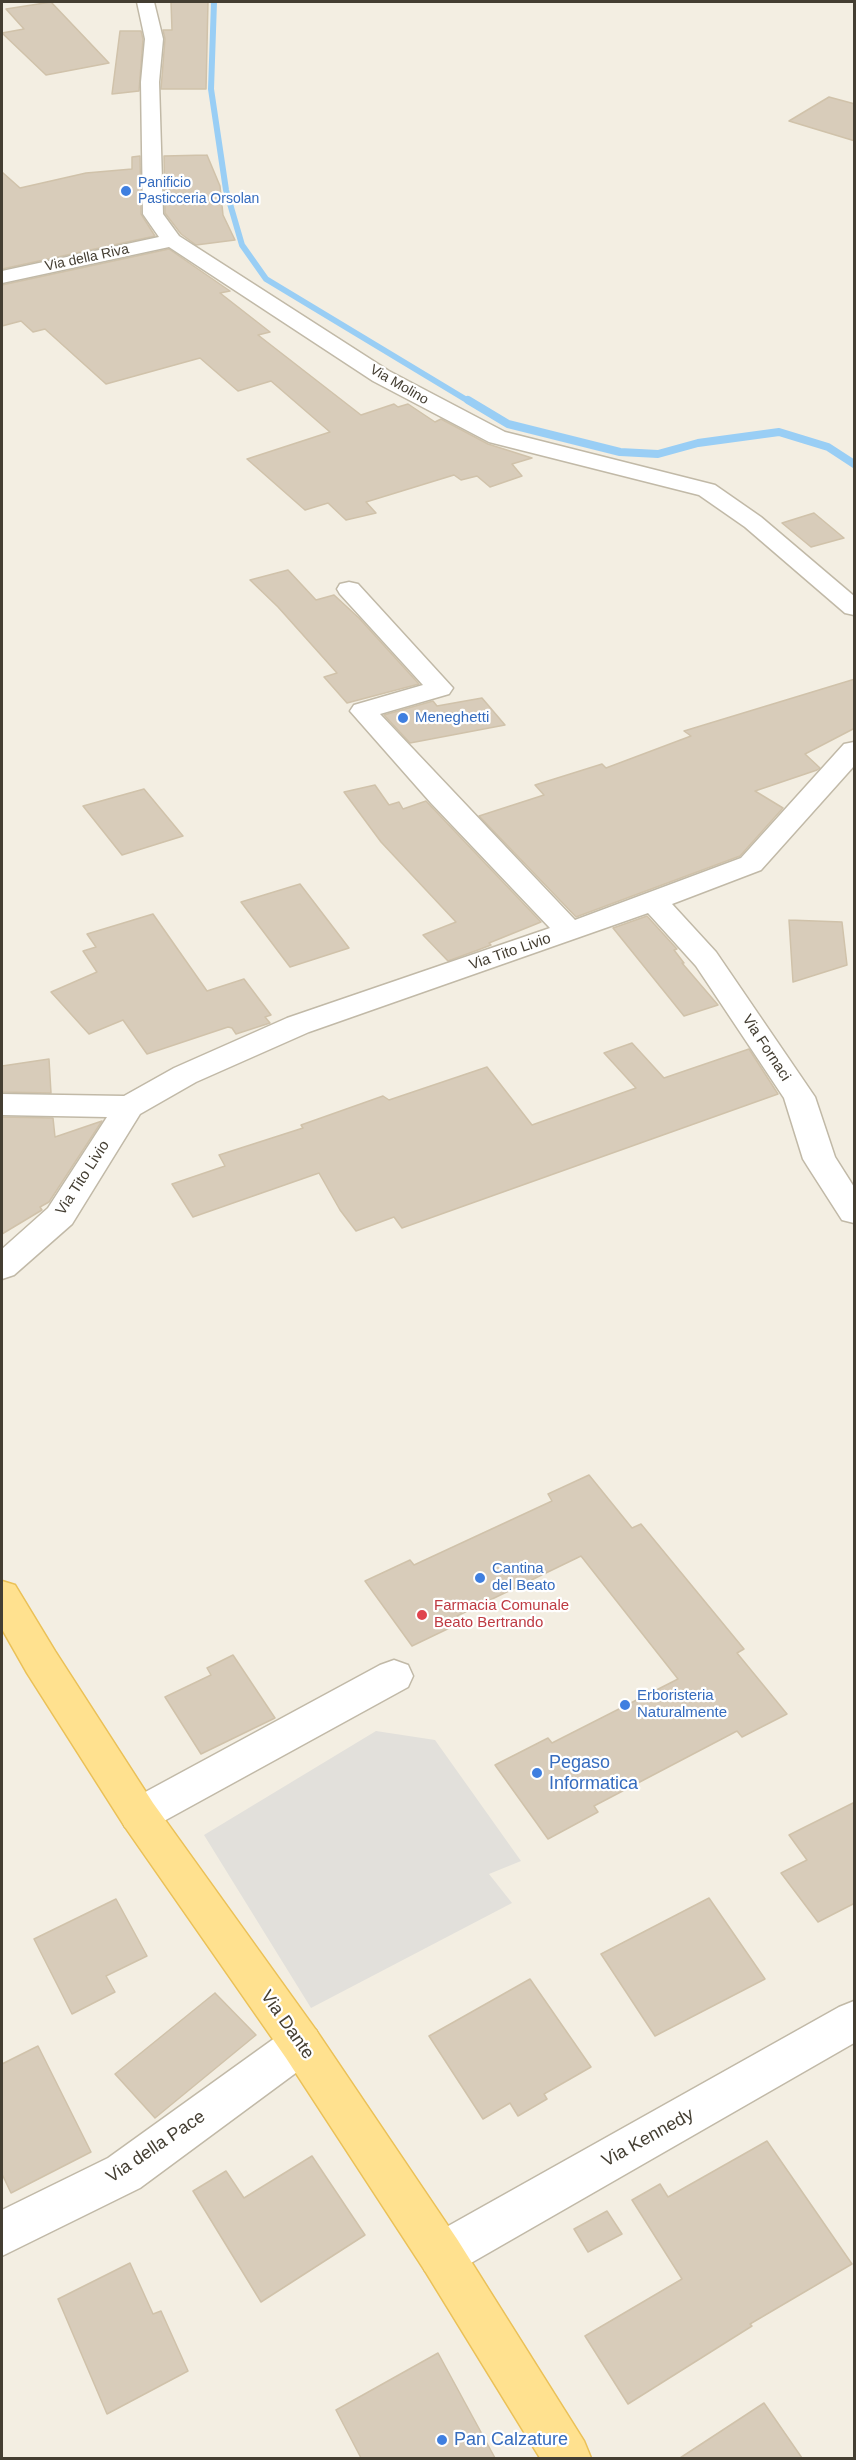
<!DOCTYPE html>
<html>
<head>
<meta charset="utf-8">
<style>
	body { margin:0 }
	#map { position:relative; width:856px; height:2460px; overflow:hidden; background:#f3eee2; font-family:Arial,sans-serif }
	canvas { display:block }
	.frame { position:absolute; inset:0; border:3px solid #443e32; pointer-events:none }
</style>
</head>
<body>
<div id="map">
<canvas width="856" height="2460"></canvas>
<div class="frame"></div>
</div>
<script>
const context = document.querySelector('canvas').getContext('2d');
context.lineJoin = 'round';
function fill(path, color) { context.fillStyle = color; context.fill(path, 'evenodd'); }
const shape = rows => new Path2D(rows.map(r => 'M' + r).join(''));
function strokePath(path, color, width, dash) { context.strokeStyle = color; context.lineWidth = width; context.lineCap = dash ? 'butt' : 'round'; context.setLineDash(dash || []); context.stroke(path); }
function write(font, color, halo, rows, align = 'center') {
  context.font = font + ' Arial,sans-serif'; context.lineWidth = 4.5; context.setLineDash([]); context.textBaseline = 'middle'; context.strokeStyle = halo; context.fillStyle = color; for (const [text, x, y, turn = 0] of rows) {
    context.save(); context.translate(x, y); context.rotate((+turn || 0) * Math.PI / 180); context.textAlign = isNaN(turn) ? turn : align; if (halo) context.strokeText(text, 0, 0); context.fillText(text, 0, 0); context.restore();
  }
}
const parking = shape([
	[376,1731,435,1740,521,1861,489,1874,512,1903,311,2008,204,1835]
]);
const streamFar1 = shape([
	[214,2,211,89,226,190,242,245,266,279,470,402]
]);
const stream = shape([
	[468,400,508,424,620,452,658,454,698,443,779,432,828,447,854,464]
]);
const building = shape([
	[51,2,109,63,46,75,2,33,24,29,6,9,51,2],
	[171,2,208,2,206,89,161,89,165,39,163,30,172,30,171,2],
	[120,31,141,31,143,39,139,91,112,94,120,31],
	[829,97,855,104,855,141,789,121,829,97],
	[207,155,220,186,223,215,235,240,196,245,181,234,165,213,164,156,207,155],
	[140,156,141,214,155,236,2,269,2,172,20,188,86,173,132,169,132,157,140,156],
	[169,249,230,291,220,293,270,332,258,335,361,415,394,404,398,407,408,404,435,422,441,419,488,444,532,458,512,464,522,476,490,487,477,476,461,480,454,475,366,502,376,513,346,520,328,503,305,510,247,459,330,432,271,381,238,391,200,358,106,384,45,329,33,332,21,321,2,326,2,285,169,249],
	[814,513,844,538,811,547,782,523,814,513],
	[288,570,316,600,334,595,359,618,419,684,347,703,324,677,337,673,278,607,250,580,288,570],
	[855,679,855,728,805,754,820,768,817,770,755,791,783,808,740,856,576,917,479,816,544,795,535,785,602,764,606,768,691,736,684,731,855,679],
	[482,698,505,725,410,743,384,715,433,701,437,706,482,698],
	[375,785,389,805,399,802,403,809,426,801,541,922,489,943,491,945,478,950,448,961,423,935,456,922,381,842,344,792,375,785],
	[144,789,183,836,122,855,83,806,144,789],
	[300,884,349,948,290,967,241,902,300,884],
	[153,914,207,991,244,979,271,1015,265,1017,270,1023,236,1034,232,1028,228,1027,147,1054,123,1020,89,1034,51,992,97,972,83,951,96,947,87,934,153,914],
	[647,916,677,949,674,950,684,963,682,963,718,1005,684,1016,613,928,647,916],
	[789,920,842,922,847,965,793,982,789,920],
	[632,1043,664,1078,749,1049,778,1094,402,1228,394,1217,356,1231,340,1210,319,1173,193,1217,172,1184,225,1166,219,1155,303,1128,301,1125,383,1096,389,1100,487,1067,532,1125,636,1088,604,1053,632,1043],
	[49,1059,51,1093,2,1092,2,1066,49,1059],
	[2,1117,53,1118,55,1137,102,1121,49,1202,40,1207,42,1210,2,1234,2,1117],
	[589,1475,632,1528,641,1524,744,1649,737,1653,787,1714,742,1737,737,1731,594,1806,598,1812,548,1839,495,1765,548,1738,552,1743,678,1679,581,1556,457,1616,462,1622,412,1646,365,1581,410,1560,414,1565,552,1501,548,1494,589,1475],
	[233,1655,275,1718,201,1754,165,1697,211,1675,207,1668,233,1655],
	[855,1802,855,1903,818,1922,781,1873,807,1860,789,1835,855,1802],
	[709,1898,765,1979,655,2036,601,1954,709,1898],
	[116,1899,147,1956,106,1976,115,1992,72,2014,34,1939,116,1899],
	[530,1979,591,2067,544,2094,547,2099,518,2116,510,2103,483,2119,429,2036,530,1979],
	[215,1993,256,2035,155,2118,115,2074,215,1993],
	[38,2046,91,2152,11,2193,2,2174,2,2064,38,2046],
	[767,2141,852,2264,750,2324,752,2326,628,2404,585,2336,682,2279,632,2200,660,2184,668,2197,767,2141],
	[312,2156,365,2235,261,2302,193,2191,226,2171,244,2198,312,2156],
	[607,2211,622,2234,588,2252,574,2229,607,2211],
	[130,2263,153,2314,161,2311,188,2371,107,2414,58,2299,130,2263],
	[438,2353,495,2458,361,2458,336,2410,438,2353],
	[764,2403,802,2458,680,2458,764,2403]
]);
const minor = shape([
	[137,2,154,2,163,39,159,82,163,214,179,236,389,371,505,432,715,485,761,517,854,596,854,615,845,613,745,527,699,495,489,442,373,381,169,247,2,283,2,271,159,237,143,214,141,82,145,39,137,2],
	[349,582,358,584,453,688,449,694,380,714,575,920,741,858,844,744,854,742,854,766,761,870,672,904,716,952,815,1097,835,1157,854,1187,854,1223,842,1220,808,1167,803,1159,784,1098,696,966,648,913,309,1032,196,1082,140,1114,72,1224,14,1275,2,1279,2,1249,48,1208,107,1117,2,1115,2,1094,124,1096,174,1068,287,1018,550,928,431,803,350,711,354,705,423,685,340,594,337,589,340,584,349,582],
	[394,1660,408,1665,413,1676,408,1687,153,1827,139,1833,125,1827,119,1815,125,1803,380,1665,394,1660],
	[854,2001,854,2043,457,2271,441,2278,425,2271,418,2255,425,2239,839,2007,854,2001],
	[301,2024,316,2030,323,2044,316,2058,140,2188,2,2256,2,2210,108,2158,286,2030,301,2024]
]);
const major = shape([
	[2,1581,15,1585,55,1651,153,1803,316,2030,457,2239,584,2441,591,2458,540,2458,425,2271,286,2058,125,1827,27,1673,2,1629,2,1581]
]);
const markers = [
	[126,191,6,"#3f7fe0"],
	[403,718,6,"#3f7fe0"],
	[480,1578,6,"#3f7fe0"],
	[422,1615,6,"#e0444e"],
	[625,1705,6,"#3f7fe0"],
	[537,1773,6,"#3f7fe0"],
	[442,2440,6,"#3f7fe0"]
];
const farShopnames = [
	["Panificio",138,183],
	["Pasticceria Orsolan",138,199]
];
const farStreetnames = [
	["Via della Riva",87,258,-12],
	["Via Molino",399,385,30]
];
const shopNames = [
	["Meneghetti",415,718],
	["Cantina",492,1569],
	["del Beato",492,1586],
	["Erboristeria",637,1696],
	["Naturalmente",637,1713]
];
const streetNames = [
	["Via Tito Livio",510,952,-19],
	["Via Fornaci",766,1048,57],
	["Via Tito Livio",83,1178,-57]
];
const healthNames = [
	["Farmacia Comunale",434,1606],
	["Beato Bertrando",434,1623]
];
const nearShopnames = [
	["Pegaso",549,1763],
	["Informatica",549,1784],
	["Pan Calzature",454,2440]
];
const nearStreetnames = [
	["Via Dante",287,2025,55],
	["Via Kennedy",648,2138,-29],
	["Via della Pace",156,2147,-34]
];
fill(parking, '#e2e0db');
strokePath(streamFar1, '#99cef5', 6);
strokePath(stream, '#99cef5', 8);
fill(building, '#d8ccba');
strokePath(building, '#d0c2aa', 1.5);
strokePath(minor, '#c1b9a7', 3);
strokePath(major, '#ebc157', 3);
fill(minor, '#fff');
fill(major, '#ffe18f');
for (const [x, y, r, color] of markers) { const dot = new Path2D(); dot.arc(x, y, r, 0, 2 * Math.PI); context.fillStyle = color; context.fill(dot); strokePath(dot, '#fff', 2); }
write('14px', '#366cbe', '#fff', farShopnames, 'left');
write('14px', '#443e32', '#fff', farStreetnames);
write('15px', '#366cbe', '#fff', shopNames, 'left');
write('15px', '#443e32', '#fff', streetNames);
write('15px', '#be3a42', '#fff', healthNames, 'left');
write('18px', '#366cbe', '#fff', nearShopnames, 'left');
write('18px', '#443e32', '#fff', nearStreetnames);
</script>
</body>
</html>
